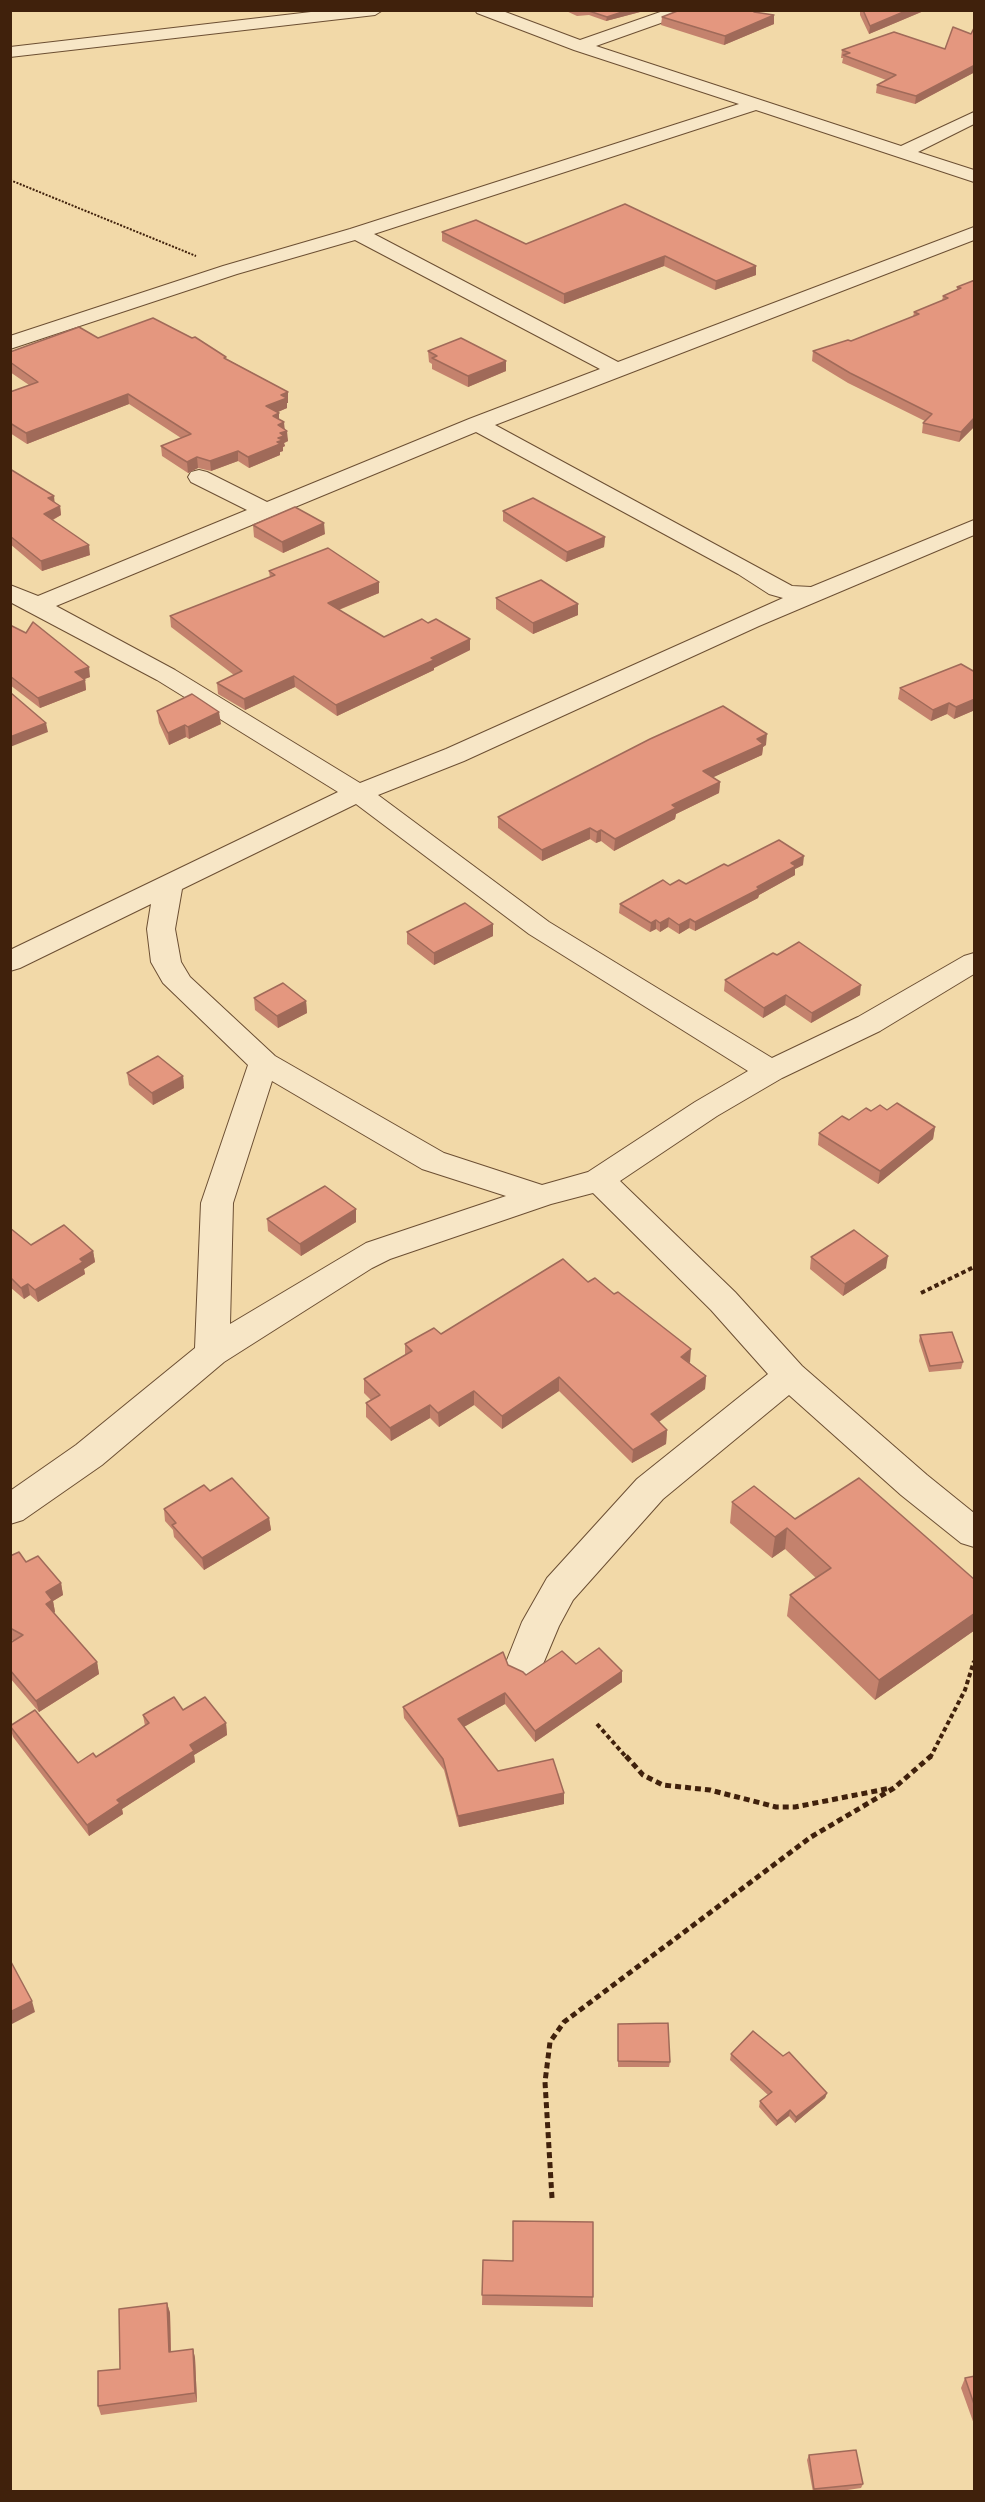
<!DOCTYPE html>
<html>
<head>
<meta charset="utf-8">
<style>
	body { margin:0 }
	#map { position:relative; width:985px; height:2502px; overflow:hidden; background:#f2d9a8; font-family:"IM FELL Great Primer",serif }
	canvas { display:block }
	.frame { position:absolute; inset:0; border:12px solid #40210c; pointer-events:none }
</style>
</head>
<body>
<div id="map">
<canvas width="985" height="2502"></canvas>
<div class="frame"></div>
</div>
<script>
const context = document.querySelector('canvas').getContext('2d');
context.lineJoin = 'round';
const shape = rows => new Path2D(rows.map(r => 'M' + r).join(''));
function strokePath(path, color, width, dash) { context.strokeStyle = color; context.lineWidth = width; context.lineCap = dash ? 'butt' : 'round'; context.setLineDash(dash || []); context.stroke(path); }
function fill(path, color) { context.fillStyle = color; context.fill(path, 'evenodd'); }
const pathFar2 = shape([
	[10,180,196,256]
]);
const pathFar1 = shape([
	[921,1293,974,1267],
	[597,1724,627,1758],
	[930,1758,965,1690,974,1661]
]);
const path = shape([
	[626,1756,643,1775,663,1785,710,1790,776,1807,795,1807,891,1788],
	[552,2198,545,2082,550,2042,564,2022,811,1837,894,1788,931,1756]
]);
const minor = shape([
	[328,10,383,10,375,15,10,57,10,47,328,10],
	[475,10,500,10,580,40,666,10,691,10,689,13,596,46,901,146,974,112,974,124,918,152,974,170,974,182,756,110,374,234,618,362,974,227,974,240,495,425,792,586,811,587,974,520,974,535,759,626,464,761,378,795,549,922,772,1058,858,1017,964,956,974,953,974,974,880,1031,782,1078,717,1116,620,1181,735,1292,802,1366,927,1475,974,1513,974,1547,961,1543,901,1495,789,1395,663,1499,573,1600,559,1626,538,1676,524,1681,510,1676,505,1665,522,1622,547,1578,637,1479,768,1374,711,1310,593,1193,551,1204,390,1259,372,1268,224,1362,102,1465,23,1520,10,1524,10,1491,76,1445,195,1348,201,1203,248,1065,163,983,151,962,147,929,151,904,20,968,10,971,10,950,338,792,157,680,10,602,10,585,38,596,247,510,191,482,188,477,191,472,199,470,207,472,267,502,469,419,600,369,355,240,237,274,10,349,10,336,223,266,350,229,739,104,574,50,477,13,475,10],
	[476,432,738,574,769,594,783,598,446,749,360,783,175,670,56,606,476,432],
	[356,804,529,934,748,1071,695,1102,588,1172,542,1185,444,1153,275,1056,190,977,181,962,175,929,182,889,356,804],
	[272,1081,422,1169,506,1196,366,1243,230,1324,233,1203,272,1081]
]);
const wall = shape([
	[564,10,640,10,640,12,606,21,589,15,577,16],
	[860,10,926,10,869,34,860,15],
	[758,12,774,24,724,45,661,25,662,17],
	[975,26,975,72,915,104,876,93,877,85,886,80,842,63,843,58,841,58,842,50,945,49,971,34],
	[625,204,756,266,756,275,715,290,664,266,564,304,442,241,442,232,526,244],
	[975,280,975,426,959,442,922,433,923,423,925,421,848,383,812,361,813,351,851,341,913,317,914,312,942,301,943,296,957,290,957,287],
	[98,338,227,359,288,392,288,403,287,403,287,408,277,412,279,420,285,429,288,441,284,443,285,446,283,447,283,451,280,452,280,455,249,468,238,461,211,471,198,468,188,473,162,456,161,446,181,438,129,404,27,444,10,433,10,392,29,385,10,372,10,352],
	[428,351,506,371,468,387,432,369,432,364,429,362],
	[10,469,60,506,61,515,53,520,90,555,42,571,10,544],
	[503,511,605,537,604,547,566,562,503,521],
	[253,525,325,534,283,553,254,537],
	[269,571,379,593,339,610,384,637,470,650,434,668,434,670,337,716,295,687,245,710,218,694,217,683,234,675,171,627,170,616,270,578],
	[496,598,578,615,533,634,496,609],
	[10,625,90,677,84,679,85,680,86,690,40,708,10,685],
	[975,672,975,710,954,719,947,714,931,721,898,699,900,688],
	[157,711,221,724,189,739,186,737,169,745,159,723],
	[766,745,763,747,762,755,713,777,720,782,719,793,676,814,675,819,614,851,601,841,596,843,590,839,542,861,498,828,498,817],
	[803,865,795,869,795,875,759,895,758,898,695,931,689,928,679,934,668,927,660,932,656,929,650,932,619,913,620,904,670,885,686,884,728,866],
	[407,932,493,936,434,965,407,944],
	[777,955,860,995,811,1023,785,1005,763,1018,724,991,725,980],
	[254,998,306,1001,307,1013,278,1028,255,1010],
	[127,1073,183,1076,184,1088,153,1105,129,1085],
	[887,1110,935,1127,933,1139,878,1184,818,1145,819,1133,871,1111],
	[356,1209,356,1222,301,1256,268,1231,267,1219],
	[10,1228,31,1245,93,1251,95,1262,84,1269,85,1274,38,1302,30,1295,24,1299,10,1287],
	[811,1257,886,1268,843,1296,810,1269],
	[588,1282,614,1294,690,1363,706,1376,705,1389,659,1422,667,1430,666,1444,632,1463,559,1391,502,1429,474,1405,439,1427,430,1418,391,1441,366,1417,366,1403,371,1400,364,1393,364,1379,405,1355,405,1344,441,1334],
	[920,1335,963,1362,961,1369,929,1372,919,1341],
	[732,1502,795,1519,975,1580,975,1630,875,1700,787,1616,790,1595,816,1578,785,1549,772,1558,730,1523],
	[164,1509,269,1518,271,1530,204,1570,174,1537,173,1530,165,1521],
	[10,1556,26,1562,61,1583,63,1595,53,1601,55,1612,54,1613,97,1662,99,1674,39,1712,10,1678,10,1643,14,1641,10,1639],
	[576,1664,622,1671,622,1682,535,1742,505,1704,464,1727,498,1771,564,1793,564,1804,459,1827,444,1770,404,1718,403,1707,508,1665,526,1675],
	[183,1710,226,1723,227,1735,194,1755,195,1762,122,1809,123,1814,89,1836,13,1737,10,1727,10,1725,78,1763,96,1757,145,1726,143,1715],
	[618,2024,670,2062,669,2067,618,2067],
	[731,2054,827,2093,825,2098,795,2123,789,2116,776,2126,759,2107,760,2101,768,2095,730,2060],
	[483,2260,593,2297,593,2307,482,2305],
	[167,2303,170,2313,171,2352,193,2349,195,2358,197,2402,101,2415,98,2406,120,2369],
	[975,2376,975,2427,961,2388,965,2378],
	[809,2455,863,2484,861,2488,834,2492,813,2492,807,2460]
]);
const shadedWall = shape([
	[628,10,640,10,640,12,606,21,607,17],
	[908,10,926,10,869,34,870,26],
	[774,15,774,24,724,45,725,36],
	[975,65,975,72,915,104,916,96],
	[665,256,664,266,564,304,564,294],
	[756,266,756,275,715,290,716,281],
	[506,361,506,371,468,387,468,376],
	[288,392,288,403,287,403,287,408,267,417,266,406,281,395],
	[128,394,129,404,27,444,26,433],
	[279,413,279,424,273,416],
	[975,417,975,426,959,442,961,432],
	[284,422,285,432,287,431,288,441,284,443,285,446,283,447,283,451,280,452,280,455,249,468,248,457,278,425],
	[238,451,238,461,211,471,210,461],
	[197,457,198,468,188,473,187,462],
	[54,496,55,506,48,498],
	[60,506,61,515,46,523,44,514],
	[324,523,325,534,283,553,282,542],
	[605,537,604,547,566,562,567,552],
	[89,545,90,555,42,571,41,561],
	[379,582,379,593,328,614,328,603],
	[578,604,578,615,533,634,533,623],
	[470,639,470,650,434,668,434,670,337,716,336,705],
	[89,667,90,677,77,682,75,672],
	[294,676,295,687,245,710,244,699],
	[85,680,86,690,40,708,38,698],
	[975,699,975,710,954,719,956,707],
	[949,703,947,714,931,721,933,710],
	[219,712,221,724,189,739,188,727],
	[46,723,48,732,10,747,10,737],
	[185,725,186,737,169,745,168,733],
	[767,734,766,745,763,747,762,755,703,782,703,771,757,739],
	[720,782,719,793,676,814,675,819,614,851,615,839,672,805],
	[590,828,590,839,542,861,542,850],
	[601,830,601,841,596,843,597,832],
	[804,856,803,865,795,869,795,875,759,895,758,898,695,931,695,922,757,887,791,863],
	[669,918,668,927,660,932,660,923],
	[690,919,689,928,679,934,679,925],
	[656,920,656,929,650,932,651,923],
	[493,924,493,936,434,965,434,953],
	[861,985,860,995,811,1023,812,1013],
	[786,995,785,1005,763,1018,764,1008],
	[306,1001,307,1013,278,1028,277,1016],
	[183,1076,184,1088,153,1105,152,1093],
	[935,1127,933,1139,878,1184,880,1171],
	[356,1209,356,1222,301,1256,300,1244],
	[93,1251,95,1262,84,1269,85,1274,38,1302,35,1290,80,1259],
	[888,1256,886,1268,843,1296,845,1284],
	[28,1284,30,1295,24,1299,21,1288],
	[691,1349,690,1363,681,1357],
	[706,1376,705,1389,650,1428,651,1414],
	[559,1377,559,1391,502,1429,502,1416],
	[474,1391,474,1405,439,1427,438,1413],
	[430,1405,430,1418,391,1441,390,1428],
	[667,1430,666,1444,632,1463,633,1450],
	[269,1518,271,1530,204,1570,202,1558],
	[787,1528,785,1549,772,1558,775,1537],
	[61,1583,63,1595,53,1601,55,1612,49,1616,46,1604,46,1592],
	[975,1613,975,1630,875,1700,879,1680],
	[97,1662,99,1674,39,1712,36,1701],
	[622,1671,622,1682,535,1742,535,1731],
	[505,1693,505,1704,458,1730,458,1719],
	[226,1723,227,1735,194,1755,195,1762,122,1809,123,1814,89,1836,87,1825,117,1800,190,1745],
	[564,1793,564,1804,459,1827,458,1816],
	[32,2001,35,2012,10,2025,10,2012],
	[827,2093,825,2098,795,2123,796,2117],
	[790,2110,789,2116,776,2126,777,2121],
	[167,2303,170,2313,171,2362,169,2352],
	[193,2349,195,2358,197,2402,195,2393]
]);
const building = shape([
	[576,10,628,10,607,17,589,11,576,10],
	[680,10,755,10,754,12,774,15,725,36,662,17,680,10],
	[863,10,908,10,870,26,863,10],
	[975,26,975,65,916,96,877,85,896,75,843,55,850,53,842,50,894,32,945,49,953,27,971,34,975,26],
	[625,204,756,266,716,281,665,256,564,294,442,232,476,220,526,244,625,204],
	[975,280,975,417,961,432,923,423,932,414,850,373,813,351,848,340,851,341,919,314,914,312,948,298,943,296,961,288,957,287,975,280],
	[153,318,192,338,195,337,226,357,224,358,288,392,281,395,287,398,266,406,279,413,273,416,284,422,278,425,287,431,280,433,284,436,278,438,283,440,277,442,280,444,248,457,238,451,210,461,197,457,187,462,161,446,191,434,128,394,26,433,10,423,10,392,38,382,10,362,10,352,79,327,98,338,153,318],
	[461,338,506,361,468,376,432,358,437,356,428,351,461,338],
	[10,469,54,496,48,498,60,506,44,514,89,545,41,561,10,536,10,469],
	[533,498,605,537,567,552,503,511,533,498],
	[295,507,324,523,282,542,253,525,295,507],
	[328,548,379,582,328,603,384,637,422,619,428,623,436,619,470,639,431,658,434,660,336,705,294,676,244,699,217,683,242,671,170,616,275,575,269,571,328,548],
	[541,580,578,604,533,623,496,598,541,580],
	[33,622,89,667,75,672,85,680,38,698,10,676,10,625,26,633,33,622],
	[961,664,975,672,975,699,956,707,949,703,933,710,900,688,961,664],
	[11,693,46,723,10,737,11,693],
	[192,694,219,712,188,727,185,725,168,733,157,711,192,694],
	[723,706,767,734,757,739,763,744,703,771,720,782,672,805,676,808,615,839,601,830,597,832,590,828,542,850,498,817,650,739,723,706],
	[779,840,804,856,791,863,796,866,757,887,759,889,695,922,690,919,679,925,669,918,660,923,656,920,651,923,620,904,663,880,670,885,679,880,686,884,724,864,728,866,779,840],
	[465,903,493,924,434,953,407,932,465,903],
	[799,942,861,985,812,1013,786,995,764,1008,725,980,773,953,777,955,799,942],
	[283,983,306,1001,277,1016,254,998,283,983],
	[158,1056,183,1076,152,1093,127,1073,158,1056],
	[897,1103,935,1127,880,1171,819,1133,842,1116,849,1120,866,1108,871,1111,880,1105,887,1110,897,1103],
	[325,1186,356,1209,300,1244,267,1219,325,1186],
	[64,1225,93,1251,80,1259,83,1262,35,1290,28,1284,21,1288,10,1277,10,1228,31,1245,64,1225],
	[854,1230,888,1256,845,1284,811,1257,854,1230],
	[563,1259,588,1282,595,1278,614,1294,618,1292,691,1349,681,1357,706,1376,651,1414,667,1430,633,1450,559,1377,502,1416,474,1391,438,1413,430,1405,390,1428,366,1403,380,1395,364,1379,412,1351,405,1344,434,1328,441,1334,563,1259],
	[952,1332,963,1362,930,1366,920,1335,952,1332],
	[232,1478,269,1518,202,1558,172,1525,176,1523,164,1509,204,1485,210,1491,232,1478],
	[859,1478,975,1580,975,1613,879,1680,790,1595,831,1568,787,1528,775,1537,732,1502,754,1486,795,1519,859,1478],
	[19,1552,26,1562,38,1556,61,1583,46,1592,52,1600,46,1604,97,1662,36,1701,10,1670,10,1643,23,1635,10,1628,10,1556,19,1552],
	[599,1648,622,1671,535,1731,505,1693,458,1719,498,1771,553,1759,564,1793,458,1816,443,1759,403,1707,503,1652,508,1665,523,1672,526,1675,562,1651,576,1664,599,1648],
	[174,1697,183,1710,205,1697,226,1723,190,1745,194,1751,117,1800,120,1803,87,1825,10,1726,35,1710,78,1763,93,1753,96,1757,149,1723,143,1715,174,1697],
	[10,1960,32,2001,10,2012,10,1960],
	[668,2023,670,2062,618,2061,618,2024,668,2023],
	[753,2031,783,2056,789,2052,827,2093,796,2117,790,2110,777,2121,760,2101,772,2092,731,2054,753,2031],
	[513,2221,593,2222,593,2297,482,2295,483,2260,513,2261,513,2221],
	[167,2303,169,2352,193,2349,195,2393,98,2406,98,2371,120,2369,119,2309,167,2303],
	[975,2376,975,2407,965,2378,975,2376],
	[856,2450,863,2484,814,2489,809,2455,856,2450]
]);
strokePath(minor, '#6c4f33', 2);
strokePath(pathFar2, '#40210c', 2, [2, 1.5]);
strokePath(pathFar1, '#40210c', 4, [4.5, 3]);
strokePath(path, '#40210c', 5, [6, 4]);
fill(minor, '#f7e6c6');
fill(wall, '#c4826d');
fill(shadedWall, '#a06a59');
fill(building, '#e4977f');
strokePath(building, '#a06a59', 1.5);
</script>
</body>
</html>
